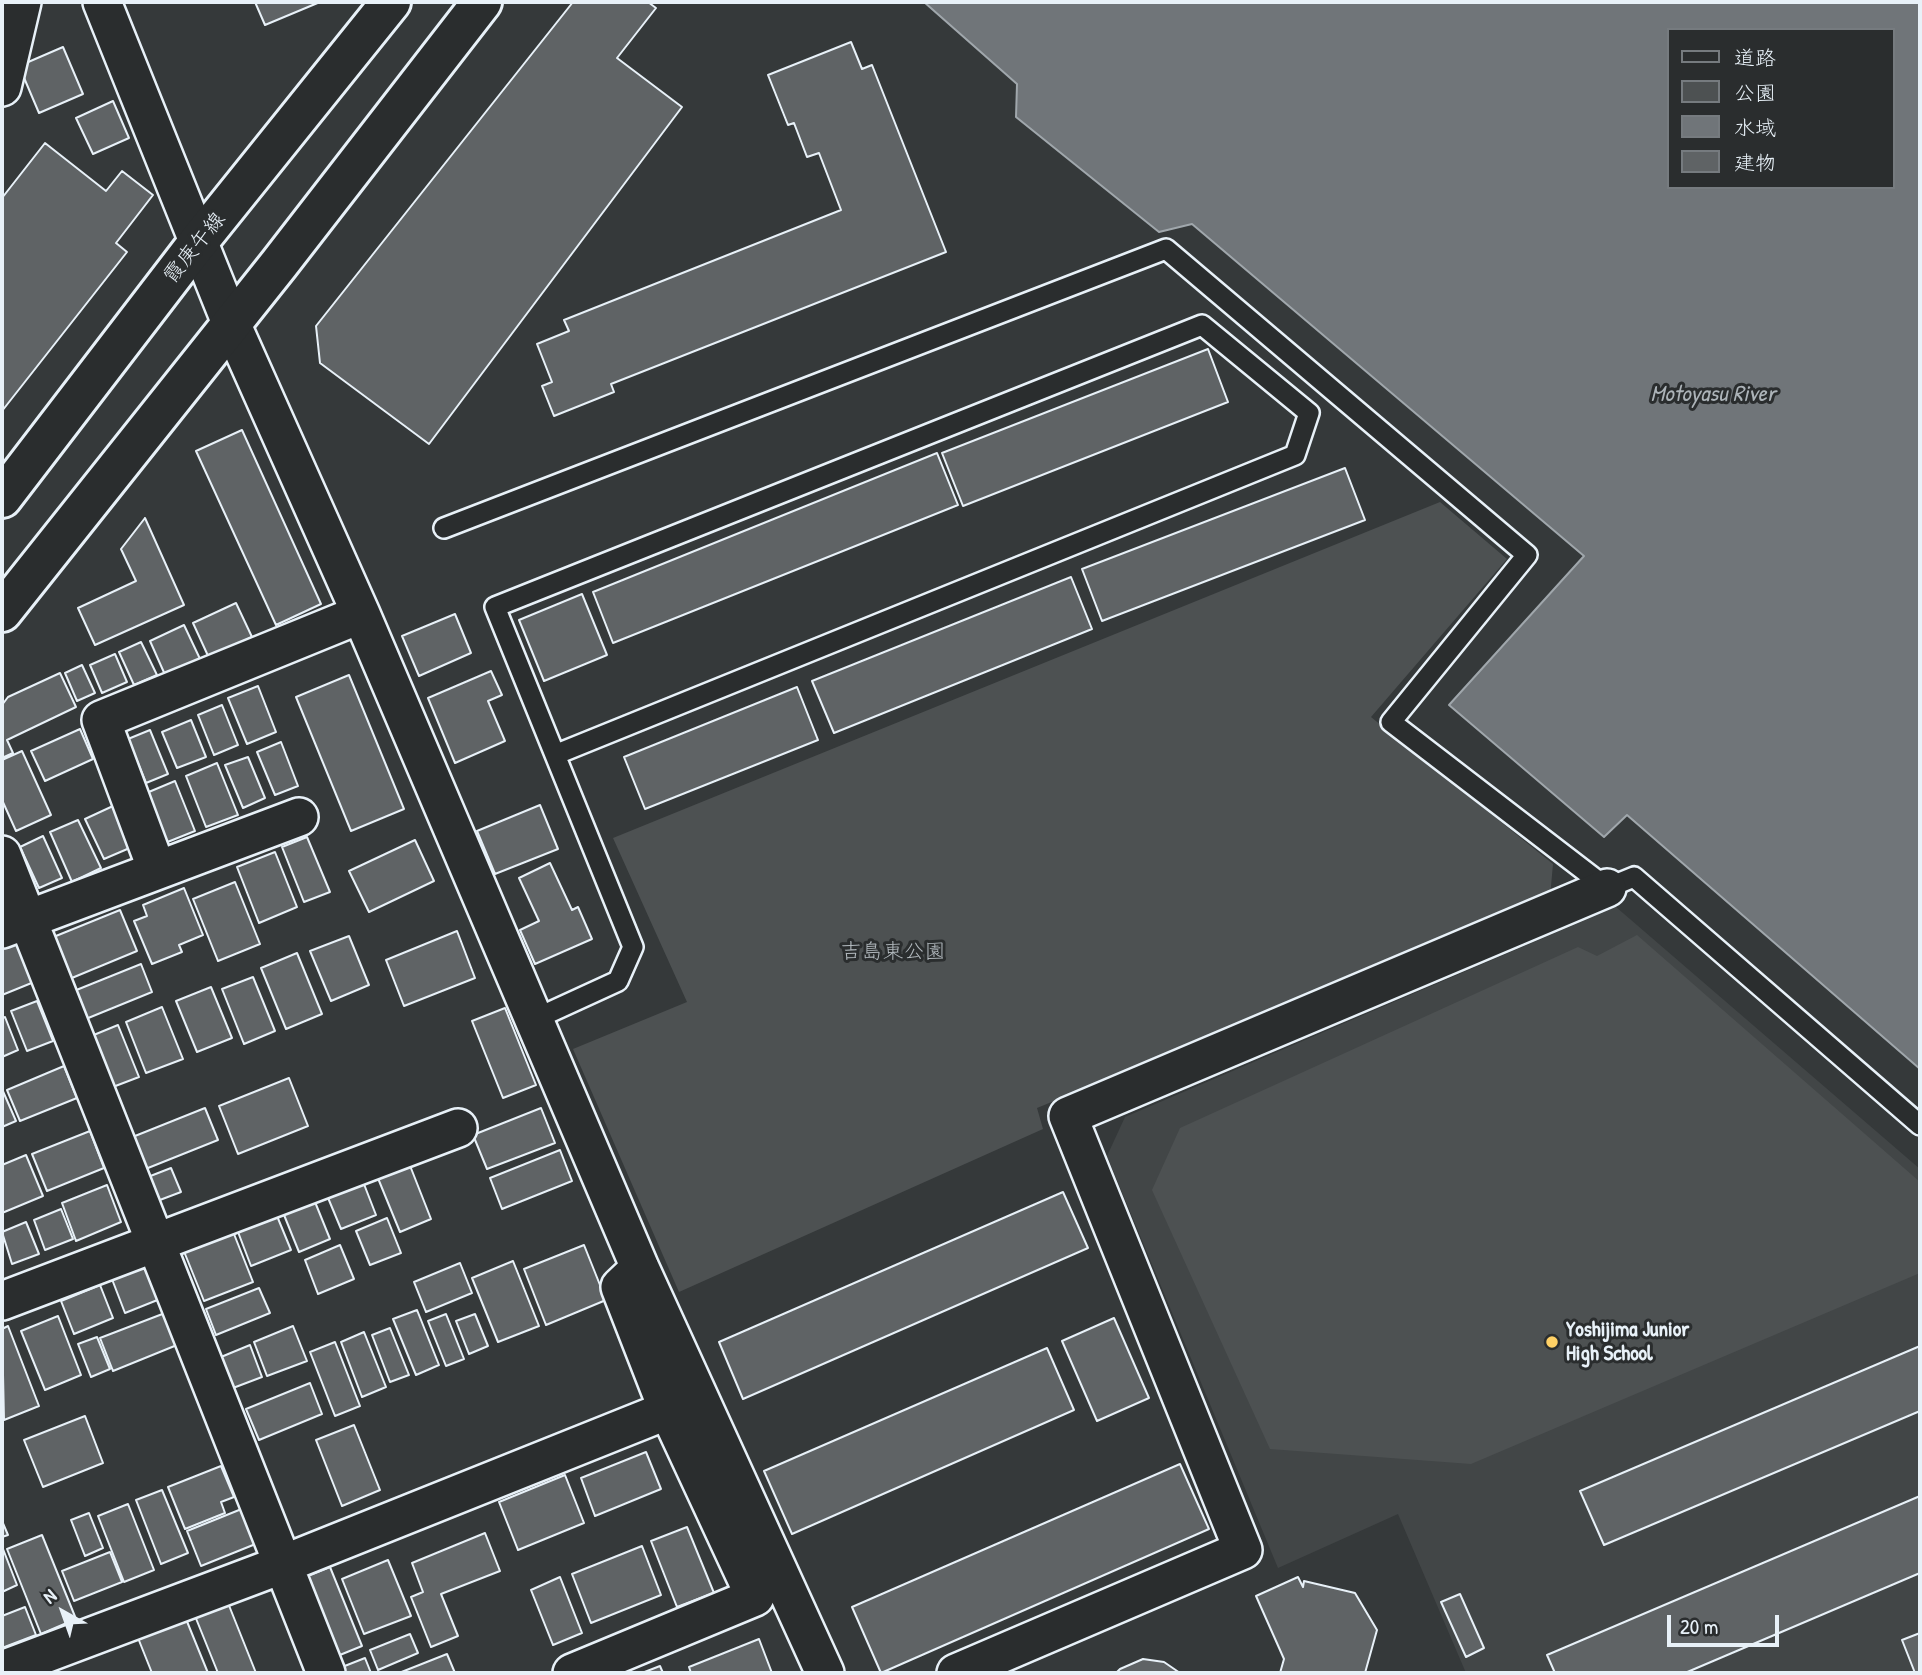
<!DOCTYPE html>
<html>
<head>
<meta charset="utf-8">
<style>
	body { margin:0 }
	#map { position:relative; width:1922px; height:1675px; overflow:hidden; background:#35393a; font-family:"Patrick Hand","Klee One",sans-serif }
	canvas { display:block }
	.frame { position:absolute; inset:0; border:4px solid #e8f1f8; pointer-events:none }
	.legend { position:absolute; left:1667px; top:28px; width:228px; height:161px; box-sizing:border-box; background:#2a2d2e; border:2px solid #767b7f; margin:0; padding:9px 12px; list-style:none; font-size:21px; color:#e8f1f8 }
	.legend li { display:flex; align-items:center; gap:14px; height:35px }
	.legend b { width:35px; border:2px solid #767b7f }
	.north { position:absolute; left:28px; top:1577px; width:70px; height:70px; -webkit-text-stroke:5px #2a2d2e; paint-order:stroke; rotate:320deg; font-size:19px; font-weight:700; line-height:28px; text-align:center; color:#e8f1f8 }
	.north::after { content:''; display:block; margin:auto; width:24px; height:32px; background:#e8f1f8; clip-path:polygon(50% 0,100% 100%,50% 72%,0 100%) }
	.scale { position:absolute; left:1667px; top:1615px; width:112px; height:32px; box-sizing:border-box; border:4px solid #e8f1f8; border-top:0; padding-left:9px; font-size:21px; line-height:24px; white-space:nowrap; color:#e8f1f8; -webkit-text-stroke:5px #2a2d2e; paint-order:stroke }
</style>
</head>
<body>
<div id="map">
<canvas width="1922" height="1675"></canvas>
<div class="frame"></div>
<ul class="legend">
<li><b style="height:9px;background:#2a2d2e"></b>道路</li>
<li><b style="height:19px;background:#4d5152"></b>公園</li>
<li><b style="height:19px;background:#707579"></b>水域</li>
<li><b style="height:19px;background:#5f6365"></b>建物</li>
</ul>
<div class="north">N</div>
<div class="scale">20 m</div>
</div>
<script>
const context = document.querySelector('canvas').getContext('2d');
context.lineJoin = 'round';
function fill(path, color) { context.fillStyle = color; context.fill(path, 'evenodd'); }
const shape = rows => new Path2D(rows.map(r => 'M' + r).join(''));
function strokePath(path, color, width, dash) { context.strokeStyle = color; context.lineWidth = width; context.lineCap = dash ? 'butt' : 'round'; context.setLineDash(dash || []); context.stroke(path); }
function write(font, color, halo, rows, align = 'center') {
  context.font = font + ' "Patrick Hand","Klee One",sans-serif'; context.lineWidth = 6; context.setLineDash([]); context.textBaseline = 'middle'; context.strokeStyle = halo; context.fillStyle = color; for (const [text, x, y, turn = 0] of rows) {
    context.save(); context.translate(x, y); context.rotate((+turn || 0) * Math.PI / 180); context.textAlign = isNaN(turn) ? turn : align; if (halo) context.strokeText(text, 0, 0); context.fillText(text, 0, 0); context.restore();
  }
}
const built = shape([
	[1616,907,1920,1169,1920,1673,1466,1673,1398,1514,1278,1568,1107,1156,1125,1117]
]);
const green = shape([
	[1440,502,1507,559,1371,717,1553,864,1550,897,1037,1108,1043,1129,679,1292,573,1049,687,1002,613,838],
	[1637,935,1920,1182,1920,1273,1471,1464,1270,1449,1152,1190,1180,1128,1578,947,1597,956]
]);
const water = shape([
	[924,2,1920,2,1920,1069,1627,815,1604,837,1449,705,1584,556,1192,224,1159,232,1016,117,1017,84,924,2],
	[1668,30,1892,30,1892,187,1668,187,1668,30]
]);
const building = shape([
	[255,2,320,2,265,25,255,2],
	[573,2,648,2,656,8,617,58,682,107,429,444,320,363,316,326,573,2],
	[851,42,862,69,872,65,946,252,611,384,614,392,554,416,542,386,552,382,537,344,569,331,564,320,841,210,819,153,807,157,794,123,788,125,768,75,851,42],
	[63,47,83,94,39,113,19,66,63,47],
	[113,101,129,138,93,154,76,118,113,101],
	[45,143,106,191,122,171,153,195,116,243,127,252,2,411,2,198,45,143],
	[1208,349,1228,402,963,506,942,453,1208,349],
	[242,430,321,604,276,625,196,451,242,430],
	[937,453,958,505,613,643,593,592,937,453],
	[1345,468,1365,520,1102,621,1082,569,1345,468],
	[145,518,184,605,95,645,78,608,136,581,121,549,145,518],
	[1071,577,1092,629,834,733,812,681,1071,577],
	[582,594,607,655,544,681,519,620,582,594],
	[236,603,252,637,209,658,193,623,236,603],
	[455,614,471,653,419,676,402,636,455,614],
	[184,625,201,661,166,677,150,641,184,625],
	[141,642,157,675,134,685,119,652,141,642],
	[115,654,127,682,102,693,90,665,115,654],
	[82,665,95,693,77,701,65,673,82,665],
	[491,671,502,695,488,701,505,741,455,763,428,698,491,671],
	[60,673,76,707,7,740,13,753,2,758,2,705,8,697,60,673],
	[349,675,404,809,351,831,296,697,349,675],
	[258,686,276,732,247,744,228,698,258,686],
	[797,687,818,740,645,809,624,757,797,687],
	[222,705,238,745,214,755,198,715,222,705],
	[191,720,206,757,177,768,162,732,191,720],
	[80,729,93,759,45,781,31,751,80,729],
	[150,730,168,774,146,783,128,739,150,730],
	[281,742,298,786,275,795,257,752,281,742],
	[22,751,51,815,16,831,2,800,2,760,22,751],
	[248,757,265,798,243,808,225,765,248,757],
	[217,763,238,815,206,827,186,776,217,763],
	[175,781,195,831,165,843,144,794,175,781],
	[540,805,558,849,495,874,477,831,540,805],
	[113,806,132,847,104,859,85,819,113,806],
	[78,820,101,868,72,882,50,832,78,820],
	[43,836,62,878,39,888,20,847,43,836],
	[307,837,330,892,304,902,282,847,307,837],
	[415,840,434,881,369,912,349,871,415,840],
	[275,852,297,907,259,923,237,867,275,852],
	[550,863,572,910,578,907,592,939,535,964,520,930,539,921,519,878,550,863],
	[235,882,260,944,218,961,193,899,235,882],
	[184,888,203,935,179,945,182,952,152,964,134,921,147,916,143,905,184,888],
	[120,910,137,951,67,980,51,938,120,910],
	[457,931,475,978,404,1006,386,960,457,931],
	[349,936,369,985,331,1001,310,951,349,936],
	[17,940,34,982,2,995,2,946,17,940],
	[297,953,322,1014,286,1029,261,968,297,953],
	[141,964,152,992,76,1023,64,995,141,964],
	[253,977,275,1031,244,1044,222,989,253,977],
	[211,987,232,1038,197,1052,176,1001,211,987],
	[37,1001,53,1041,27,1051,11,1011,37,1001],
	[162,1007,183,1059,146,1073,126,1022,162,1007],
	[505,1008,536,1085,503,1098,472,1021,505,1008],
	[5,1017,18,1050,2,1057,2,1018,5,1017],
	[118,1025,139,1077,105,1090,84,1039,118,1025],
	[64,1066,77,1098,20,1121,7,1090,64,1066],
	[289,1078,308,1126,238,1154,219,1106,289,1078],
	[2,1089,16,1121,2,1127,2,1089],
	[205,1108,218,1140,138,1172,125,1140,205,1108],
	[541,1108,555,1143,487,1169,473,1135,541,1108],
	[90,1131,104,1168,47,1191,32,1154,90,1131],
	[560,1150,572,1181,502,1209,490,1178,560,1150],
	[26,1155,43,1196,2,1213,2,1165,26,1155],
	[407,1158,431,1219,400,1232,375,1171,407,1158],
	[171,1168,181,1192,144,1206,135,1182,171,1168],
	[362,1179,376,1215,341,1229,326,1193,362,1179],
	[107,1185,121,1222,76,1241,62,1203,107,1185],
	[1063,1192,1088,1248,743,1399,719,1342,1063,1192],
	[313,1197,330,1239,299,1252,282,1210,313,1197],
	[61,1209,73,1239,45,1250,34,1220,61,1209],
	[277,1216,291,1250,251,1266,238,1232,277,1216],
	[387,1218,401,1253,370,1265,356,1231,387,1218],
	[26,1222,39,1254,12,1264,2,1232,26,1222],
	[232,1229,253,1282,204,1301,183,1249,232,1229],
	[340,1245,354,1279,318,1294,305,1260,340,1245],
	[584,1245,606,1300,546,1325,524,1269,584,1245],
	[149,1258,165,1297,125,1313,110,1274,149,1258],
	[513,1261,539,1326,498,1342,472,1278,513,1261],
	[460,1263,472,1293,426,1312,414,1282,460,1263],
	[100,1285,113,1318,74,1334,61,1301,100,1285],
	[259,1288,270,1313,216,1335,206,1309,259,1288],
	[417,1310,439,1365,416,1375,393,1319,417,1310],
	[165,1313,177,1345,113,1371,100,1338,165,1313],
	[446,1314,464,1359,446,1366,428,1321,446,1314],
	[475,1314,488,1346,469,1354,456,1321,475,1314],
	[58,1316,81,1375,45,1390,21,1331,58,1316],
	[1114,1318,1149,1398,1097,1421,1062,1341,1114,1318],
	[8,1326,39,1406,4,1420,2,1329,8,1326],
	[293,1326,307,1361,267,1376,254,1342,293,1326],
	[390,1328,409,1375,390,1382,372,1335,390,1328],
	[364,1332,386,1387,362,1397,341,1342,364,1332],
	[97,1337,110,1369,91,1377,78,1344,97,1337],
	[335,1342,360,1406,335,1416,310,1352,335,1342],
	[250,1345,262,1377,233,1388,221,1357,250,1345],
	[1920,1346,1920,1411,1604,1545,1580,1491,1920,1346],
	[1047,1348,1074,1410,792,1534,764,1471,1047,1348],
	[310,1383,322,1414,259,1440,246,1409,310,1383],
	[85,1416,103,1463,43,1487,24,1440,85,1416],
	[354,1425,380,1490,342,1506,316,1440,354,1425],
	[646,1452,661,1489,595,1516,581,1478,646,1452],
	[1180,1464,1209,1529,881,1673,852,1607,1180,1464],
	[221,1466,234,1497,221,1502,225,1513,185,1529,168,1487,221,1466],
	[565,1475,584,1523,518,1550,499,1502,565,1475],
	[162,1490,188,1553,161,1564,136,1500,162,1490],
	[1920,1496,1920,1573,1685,1673,1555,1673,1547,1655,1920,1496],
	[128,1504,154,1570,124,1582,98,1516,128,1504],
	[244,1508,258,1543,201,1566,187,1531,244,1508],
	[89,1513,103,1548,85,1556,71,1520,89,1513],
	[2,1521,8,1535,2,1537,2,1521],
	[687,1527,714,1593,677,1607,651,1541,687,1527],
	[485,1533,500,1571,441,1594,458,1636,431,1647,411,1597,423,1592,412,1563,485,1533],
	[42,1535,76,1619,41,1634,7,1549,42,1535],
	[642,1546,661,1595,591,1623,572,1574,642,1546],
	[3,1549,17,1585,2,1592,2,1550,3,1549],
	[110,1552,122,1582,74,1601,62,1571,110,1552],
	[388,1560,411,1616,364,1634,342,1579,388,1560],
	[330,1567,362,1646,330,1659,298,1580,330,1567],
	[560,1577,582,1633,553,1645,531,1590,560,1577],
	[1298,1577,1303,1587,1304,1581,1355,1593,1377,1630,1365,1673,1280,1673,1284,1659,1256,1596,1298,1577],
	[1460,1594,1484,1648,1466,1657,1441,1602,1460,1594],
	[228,1603,256,1673,218,1673,195,1616,228,1603],
	[25,1607,36,1635,2,1648,2,1616,25,1607],
	[186,1619,208,1673,152,1673,138,1638,186,1619],
	[1920,1633,1920,1673,1915,1673,1902,1640,1920,1633],
	[410,1634,418,1653,378,1670,370,1650,410,1634],
	[759,1639,772,1673,691,1673,689,1667,759,1639],
	[447,1654,455,1673,399,1673,447,1654],
	[365,1658,371,1673,333,1673,332,1671,365,1658],
	[1143,1659,1164,1662,1180,1673,1116,1673,1120,1669,1143,1659],
	[660,1666,663,1673,642,1673,660,1666]
]);
const service = shape([
	[444,528,1166,249,1527,555,1391,722,1607,888,1634,877,1920,1125],
	[533,1020,618,981,633,947,495,607,1202,325,1309,413,1295,455,557,754]
]);
const minor = shape([
	[102,2,231,323,361,614,640,1268,825,1673],
	[2,87,22,2],
	[2,855,326,1673],
	[157,870,101,720,361,614],
	[2,929,299,817],
	[2,1301,458,1128],
	[2,1670,281,1565,668,1410],
	[572,1673,755,1597,668,1410,620,1287,640,1268],
	[956,1673,1243,1550,1068,1116,1607,888]
]);
const tertiary = shape([
	[2,498,199,241,391,2],
	[2,612,279,264,482,2]
]);
const markers = [
	[1552,1342,7,"#ffd166"]
];
const streetNames = [
	["霞庚午線",195,248,-51]
];
const parkNames = [
	["吉島東公園",893,952]
];
const poiNames = [
	["Yoshijima Junior",1566,1330],
	["High School",1566,1354]
];
const waterNames = [
	["Motoyasu River",1713,395]
];
fill(built, '#424647');
fill(green, '#4d5152');
fill(water, '#707579');
strokePath(water, '#a0a7ac', 2);
fill(building, '#5f6365');
strokePath(building, '#e8f1f8', 2);
strokePath(service, '#e8f1f8', 24);
strokePath(minor, '#e8f1f8', 42);
strokePath(tertiary, '#e8f1f8', 44);
strokePath(service, '#2a2d2e', 19);
strokePath(minor, '#2a2d2e', 37);
strokePath(tertiary, '#2a2d2e', 38);
for (const [x, y, r, color] of markers) { const dot = new Path2D(); dot.arc(x, y, r, 0, 2 * Math.PI); context.fillStyle = color; context.fill(dot); strokePath(dot, '#2a2d2e', 2.5); }
write('21px', '#e8f1f8', '#2a2d2e', streetNames);
write('21px', '#b2b9be', '#2a2d2e', parkNames);
write('bold 21px', '#e8f1f8', '#2a2d2e', poiNames, 'left');
write('italic 23px', '#acb3b8', '#2a2d2e', waterNames);
</script>
</body>
</html>
